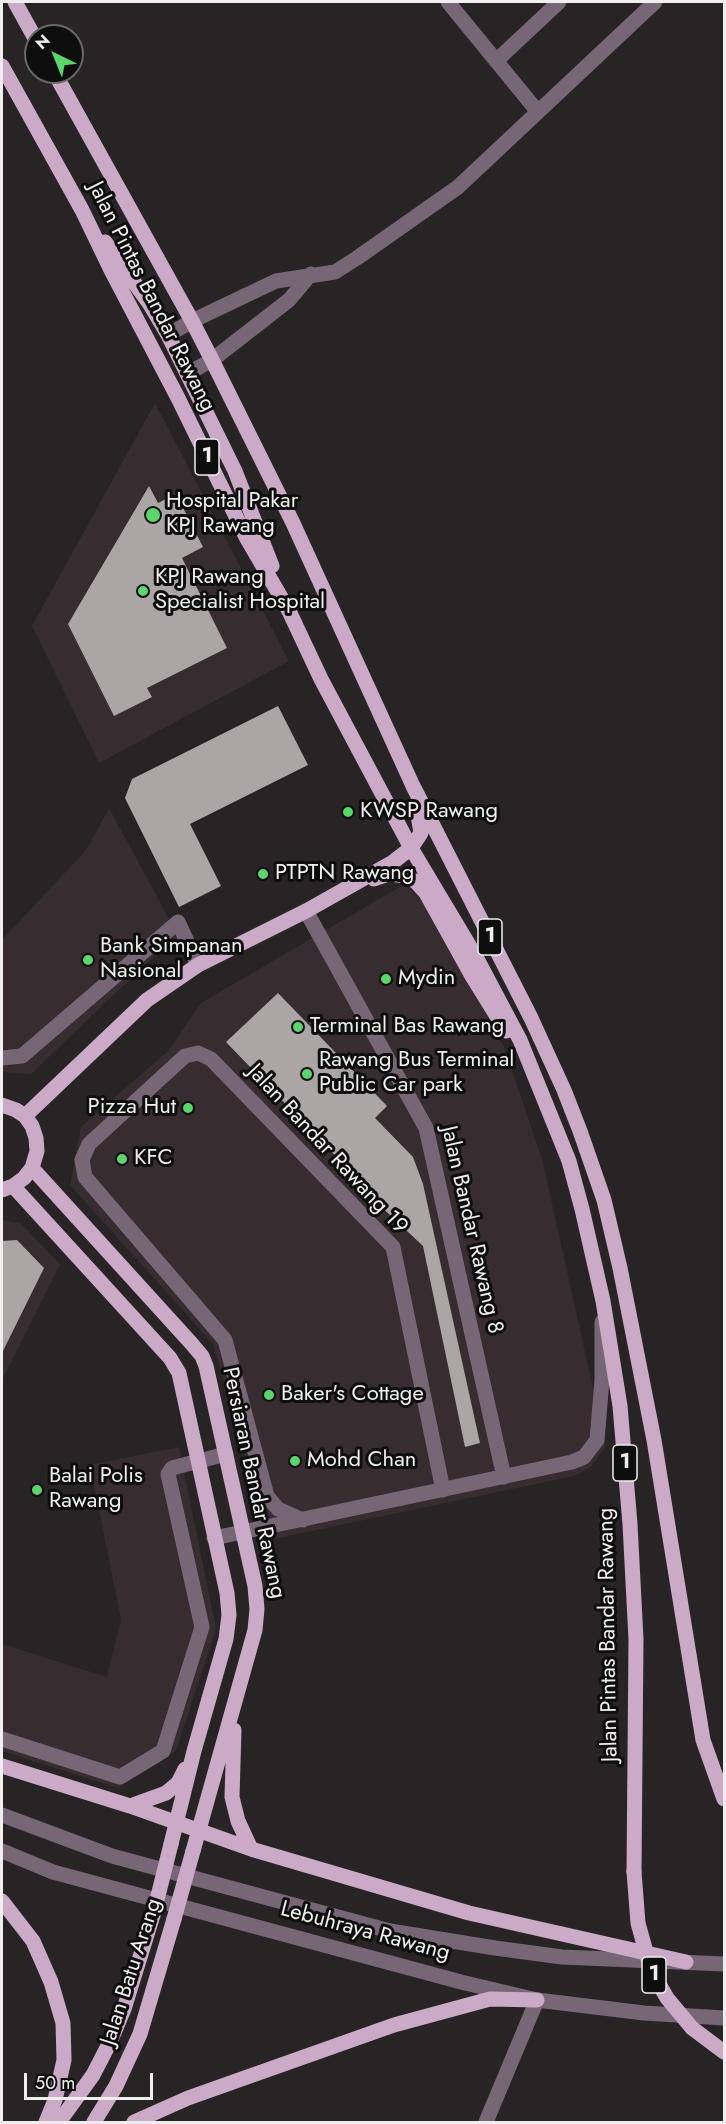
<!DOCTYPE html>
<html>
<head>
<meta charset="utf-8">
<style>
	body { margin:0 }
	#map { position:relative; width:726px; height:2124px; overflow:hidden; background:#282425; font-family:Jost,sans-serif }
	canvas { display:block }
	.frame { position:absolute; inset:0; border:3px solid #f0eeee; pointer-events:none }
	.north { position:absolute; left:24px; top:24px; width:60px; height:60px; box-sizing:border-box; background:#0f0e0e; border:2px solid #696868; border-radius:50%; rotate:317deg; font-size:16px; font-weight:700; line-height:24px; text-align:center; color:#f0eeee }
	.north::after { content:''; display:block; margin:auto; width:21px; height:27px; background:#5cd56d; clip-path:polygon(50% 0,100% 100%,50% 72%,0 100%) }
	.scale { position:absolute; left:24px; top:2073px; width:129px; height:27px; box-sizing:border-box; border:3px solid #f0eeee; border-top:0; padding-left:8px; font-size:18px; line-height:21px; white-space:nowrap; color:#f0eeee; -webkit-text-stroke:4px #0f0e0e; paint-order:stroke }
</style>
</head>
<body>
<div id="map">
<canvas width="726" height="2124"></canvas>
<div class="frame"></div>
<div class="north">N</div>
<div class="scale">50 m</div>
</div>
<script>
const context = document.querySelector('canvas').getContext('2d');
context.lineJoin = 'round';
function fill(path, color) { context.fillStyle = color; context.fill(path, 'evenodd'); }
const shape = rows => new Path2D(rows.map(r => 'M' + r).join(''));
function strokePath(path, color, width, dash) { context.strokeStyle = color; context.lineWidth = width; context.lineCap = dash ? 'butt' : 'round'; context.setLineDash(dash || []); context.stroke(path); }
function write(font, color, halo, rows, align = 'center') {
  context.font = font + ' Jost,sans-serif'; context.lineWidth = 6; context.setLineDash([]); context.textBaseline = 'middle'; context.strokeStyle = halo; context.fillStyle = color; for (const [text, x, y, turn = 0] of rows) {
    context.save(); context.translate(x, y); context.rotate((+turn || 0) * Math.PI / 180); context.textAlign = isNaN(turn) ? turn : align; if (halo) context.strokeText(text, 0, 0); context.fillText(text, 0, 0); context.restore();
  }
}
const built = shape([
	[155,403,289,661,99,763,32,626],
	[109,808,180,939,149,961,31,1074,2,1072,2,940,87,849],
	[403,885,418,895,432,910,504,1047,542,1159,606,1446,591,1467,574,1476,269,1540,213,1344,70,1185,81,1127,169,1050,201,1003],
	[2,1220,20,1223,60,1264,2,1380],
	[179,1447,216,1629,176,1751,118,1788,2,1751,2,1644,107,1677,121,1620,90,1465]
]);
const building = shape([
	[149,486,158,503,176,494,203,547,182,558,227,648,147,688,152,697,114,716,68,624],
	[278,706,308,765,190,824,221,886,179,907,125,798,132,779],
	[278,993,387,1106,375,1118,413,1157,423,1184,480,1443,465,1447,423,1246,374,1200,376,1198,226,1042],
	[17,1240,44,1268,2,1353,2,1241]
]);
const minor = shape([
	[448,2,538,112],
	[496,61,559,2],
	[168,335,192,321,276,281,335,272,357,258,458,187,655,2],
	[187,374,212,360,289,300,311,274],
	[306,911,426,1128,504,1477],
	[2,1058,22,1056,178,922,198,965],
	[303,1520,278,1509,267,1496,225,1340,85,1177,82,1160,89,1144,185,1056,198,1053,211,1059,393,1247,443,1490],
	[214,1538,572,1462,584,1457,597,1440,602,1380,602,1322],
	[2,1739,120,1777,163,1751,202,1627,168,1474,172,1468,226,1454],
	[2,1815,112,1856,390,1931,495,1948,562,1957,724,1964],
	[2,1851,53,1872,461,1982,537,2000,644,2013,724,2018],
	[486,2122,537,2000]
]);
const major = shape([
	[15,2,36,40],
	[2,66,82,210,111,270,178,398,246,537,289,611,321,679,411,848,475,955,520,1040,569,1161,582,1209,603,1301,620,1406,630,1524,636,1639,634,1872],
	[54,72,192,321,212,360,293,523,413,786,531,1018,564,1090,580,1131,604,1200,620,1268,654,1440,703,1740,724,1799],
	[105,242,149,303,168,335,235,471,272,566],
	[374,879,389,874,406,876,416,882,426,893,472,976,506,1031],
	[2,1105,16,1110,25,1116,32,1126,36,1138,37,1151,32,1168,24,1178,13,1186,2,1190],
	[25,1116,147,1000,198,965,306,911,393,862,411,848,421,833,416,804],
	[32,1168,191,1343,202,1356,206,1366,255,1586,257,1609,255,1630,193,1851],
	[13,1186,170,1358,179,1373,227,1593,229,1615,226,1639,194,1751,171,1844],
	[234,1730,232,1797,238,1821,251,1849],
	[2,1766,130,1806,251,1849,469,1913,686,1962],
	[130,1806,166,1793,178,1783,185,1769],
	[2,1901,33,1941,51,1982,63,2023,64,2060,55,2100,46,2122],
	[59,2122,93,2075,110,2042,124,2009,154,1912],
	[94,2122,116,2086,140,2034,174,1919],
	[134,2122,188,2098,394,2025,490,1999,537,2000]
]);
const majorBridge = shape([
	[634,1872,638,1923,651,1970,667,1998,692,2028,724,2052],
	[154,1912,171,1844],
	[174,1919,193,1851]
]);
const markers = [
	[153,515,8,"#5cd56d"],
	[143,591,6,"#5cd56d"],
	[348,812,6,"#5cd56d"],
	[263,874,6,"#5cd56d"],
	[88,960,6,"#5cd56d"],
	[386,979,6,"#5cd56d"],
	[298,1027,6,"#5cd56d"],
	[307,1074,6,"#5cd56d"],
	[188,1108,6,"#5cd56d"],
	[122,1159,6,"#5cd56d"],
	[269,1395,6,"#5cd56d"],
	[295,1461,6,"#5cd56d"],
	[37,1490,6,"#5cd56d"]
];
const shields = [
	[207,457,24],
	[490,937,24],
	[625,1463,24],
	[654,1975,24]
];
const shieldNames = [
	["1",207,457],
	["1",490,937],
	["1",625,1463],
	["1",654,1975]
];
const streetNames = [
	["Jalan Pintas Bandar Rawang",151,297,63],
	["Jalan Bandar Rawang 19",327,1150,47],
	["Jalan Bandar Rawang 8",471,1230,77],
	["Persiaran Bandar Rawang",253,1483,78],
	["Jalan Pintas Bandar Rawang",609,1635,-91],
	["Lebuhraya Rawang",365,1932,15],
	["Jalan Batu Arang",132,1972,-72]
];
const poiNames = [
	["Hospital Pakar",166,502],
	["KPJ Rawang",166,527],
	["KPJ Rawang",155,578],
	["Specialist Hospital",155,603],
	["KWSP Rawang",360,812],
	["PTPTN Rawang",275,874],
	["Bank Simpanan",100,947],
	["Nasional",100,972],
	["Mydin",398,979],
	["Terminal Bas Rawang",310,1027],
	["Rawang Bus Terminal",319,1061],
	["Public Car park",319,1086],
	["Pizza Hut",176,1108,"right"],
	["KFC",134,1159],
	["Baker's Cottage",281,1395],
	["Mohd Chan",307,1461],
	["Balai Polis",49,1477],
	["Rawang",49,1502]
];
fill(built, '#372c2f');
fill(building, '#aba5a5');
strokePath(minor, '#776776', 15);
strokePath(major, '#cbaac7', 15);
strokePath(majorBridge, '#cbaac7', 15);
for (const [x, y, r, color] of markers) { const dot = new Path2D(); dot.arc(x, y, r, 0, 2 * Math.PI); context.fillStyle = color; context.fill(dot); strokePath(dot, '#0f0e0e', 2); }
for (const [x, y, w] of shields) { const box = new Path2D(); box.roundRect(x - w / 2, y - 18, w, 36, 4.5); context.fillStyle = '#0f0e0e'; context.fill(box); strokePath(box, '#f0eeee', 1.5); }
write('bold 21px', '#f0eeee', null, shieldNames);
write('22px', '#f0eeee', '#0f0e0e', streetNames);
write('22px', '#f0eeee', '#0f0e0e', poiNames, 'left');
</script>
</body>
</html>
